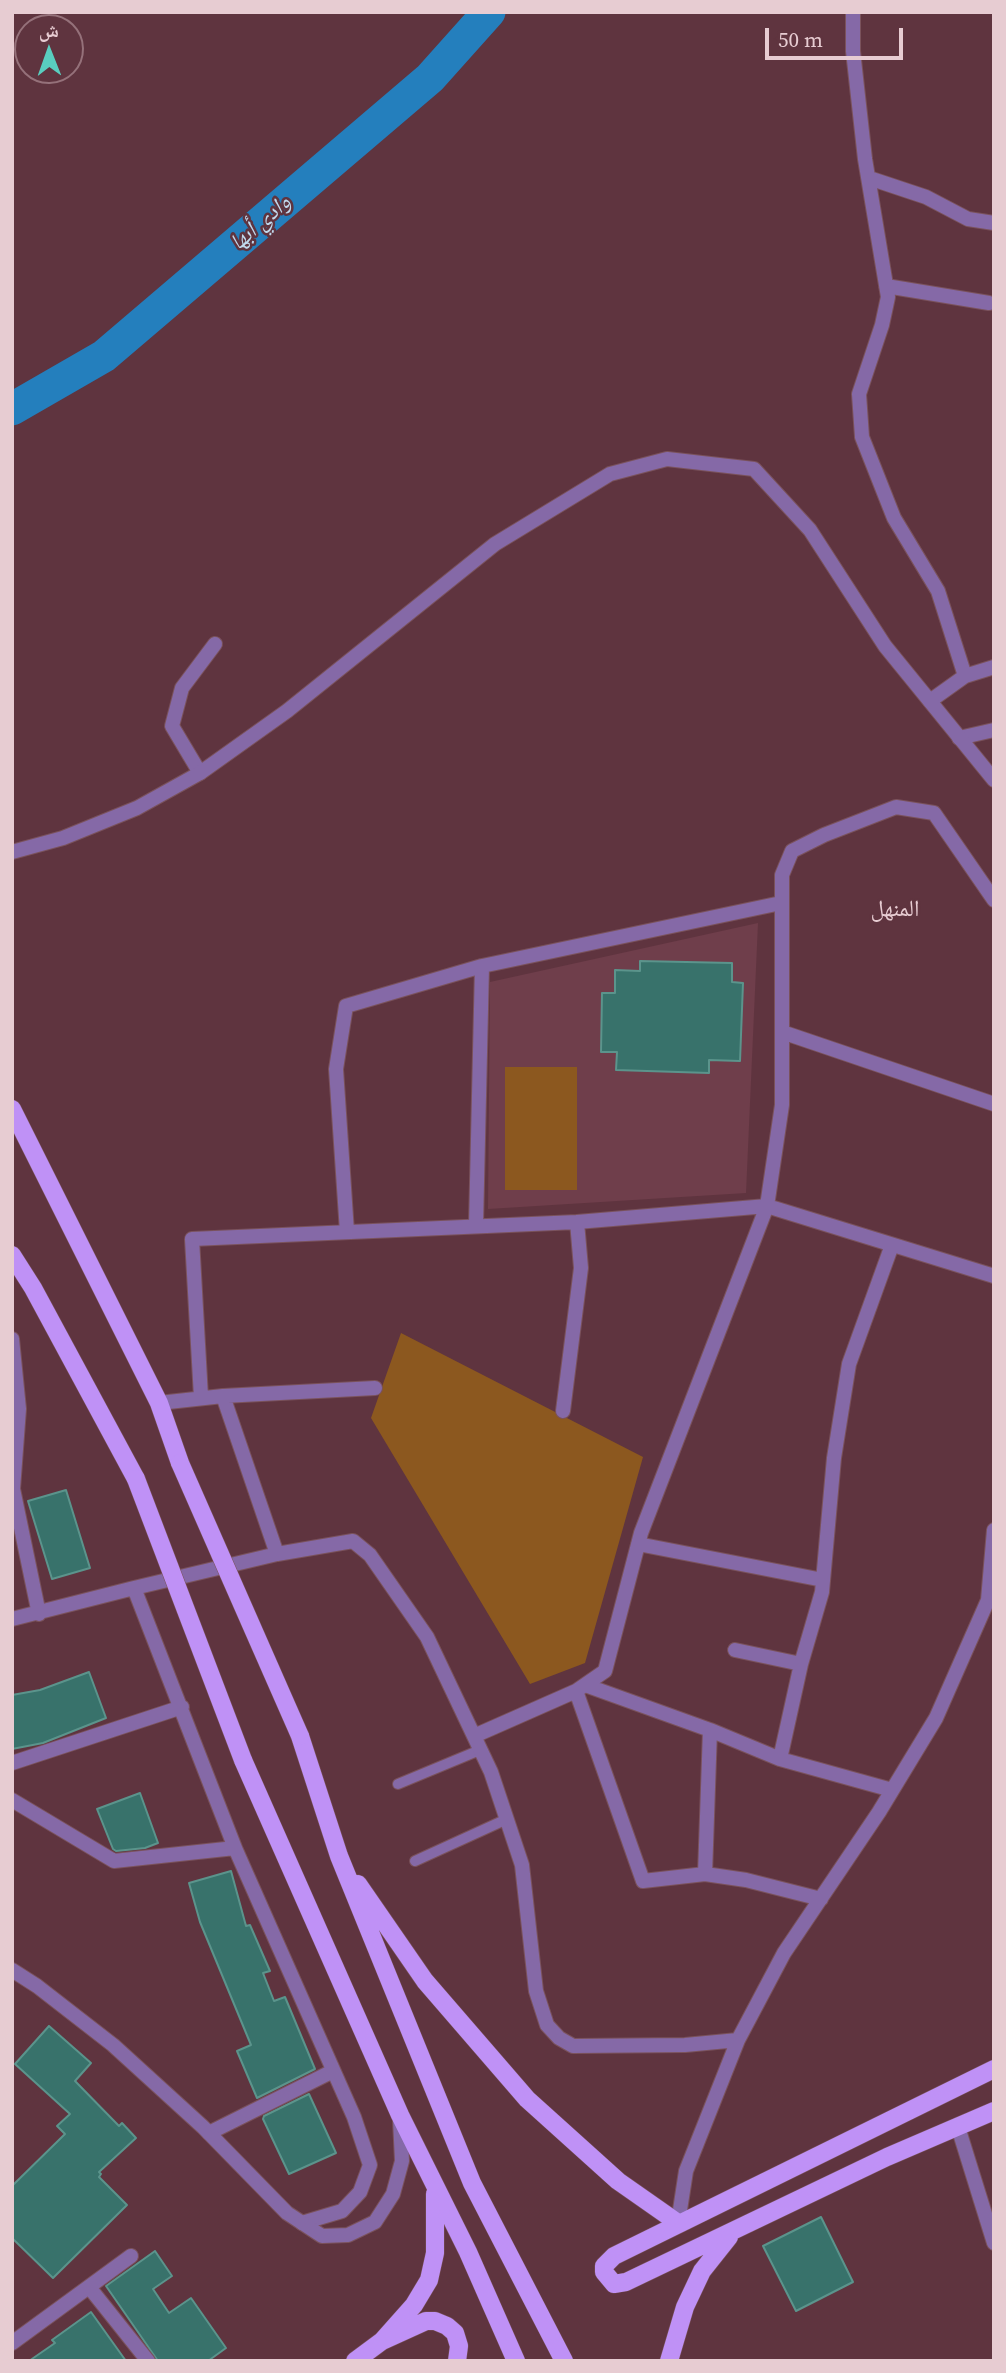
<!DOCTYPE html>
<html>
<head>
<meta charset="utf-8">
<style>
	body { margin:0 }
	#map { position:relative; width:1006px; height:2373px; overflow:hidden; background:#5f343f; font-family:"Source Serif 4","Noto Naskh Arabic",serif }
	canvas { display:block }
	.frame { position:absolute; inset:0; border:14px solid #e7ccd2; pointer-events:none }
	.north { position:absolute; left:14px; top:14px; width:70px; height:70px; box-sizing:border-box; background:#5f343f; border:2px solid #95717a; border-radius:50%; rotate:359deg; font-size:19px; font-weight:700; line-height:28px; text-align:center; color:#e7ccd2 }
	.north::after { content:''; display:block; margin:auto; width:24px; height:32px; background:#59cebf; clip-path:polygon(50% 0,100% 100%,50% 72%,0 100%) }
	.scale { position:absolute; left:765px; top:28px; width:138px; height:32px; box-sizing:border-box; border:4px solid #e7ccd2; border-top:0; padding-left:9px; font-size:21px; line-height:24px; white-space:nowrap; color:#e7ccd2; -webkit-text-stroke:5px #5f343f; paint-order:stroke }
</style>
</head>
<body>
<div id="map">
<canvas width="1006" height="2373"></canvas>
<div class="frame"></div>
<div class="north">ش</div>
<div class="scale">50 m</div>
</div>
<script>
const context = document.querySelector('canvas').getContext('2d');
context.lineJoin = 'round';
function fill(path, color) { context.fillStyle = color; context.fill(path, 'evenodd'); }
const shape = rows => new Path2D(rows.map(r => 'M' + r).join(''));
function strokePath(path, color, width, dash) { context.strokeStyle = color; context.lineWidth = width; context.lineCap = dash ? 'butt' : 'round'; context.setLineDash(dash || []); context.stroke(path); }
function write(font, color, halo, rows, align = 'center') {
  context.font = font + ' "Source Serif 4","Noto Naskh Arabic",serif'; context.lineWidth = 5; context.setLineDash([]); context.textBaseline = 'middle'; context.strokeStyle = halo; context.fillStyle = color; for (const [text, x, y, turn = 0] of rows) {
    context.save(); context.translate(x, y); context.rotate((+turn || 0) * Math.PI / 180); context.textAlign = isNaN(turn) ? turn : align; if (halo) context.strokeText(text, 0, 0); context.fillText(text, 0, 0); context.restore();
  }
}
const built = shape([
	[758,923,746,1193,488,1209,490,982]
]);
const green = shape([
	[505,1067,577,1067,577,1190,505,1190],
	[401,1333,643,1457,585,1663,530,1684,371,1418]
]);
const river = shape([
	[12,409,104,356,430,78,489,12]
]);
const building = shape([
	[640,961,732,963,732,982,743,983,740,1061,709,1060,709,1073,616,1070,617,1052,601,1052,602,993,615,993,615,970,640,971,640,961],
	[66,1490,90,1568,52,1579,28,1501,66,1490],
	[89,1672,106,1718,43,1743,12,1749,12,1695,40,1690,89,1672],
	[140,1793,158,1843,145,1848,116,1851,113,1849,97,1809,140,1793],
	[231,1871,246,1926,250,1925,270,1971,263,1973,274,2001,285,1997,315,2069,257,2098,237,2051,251,2045,200,1922,189,1883,231,1871],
	[49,2026,91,2063,75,2081,119,2126,122,2123,136,2138,99,2172,101,2174,99,2177,127,2205,53,2278,12,2238,12,2186,65,2134,57,2126,70,2114,15,2064,49,2026],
	[309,2094,336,2153,289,2174,263,2119,264,2116,309,2094],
	[821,2217,853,2282,796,2311,763,2246,821,2217],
	[155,2251,172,2276,153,2289,169,2313,191,2298,226,2348,208,2361,158,2361,106,2286,155,2251],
	[91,2312,126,2361,29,2361,55,2343,52,2340,91,2312]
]);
const service = shape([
	[398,1784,480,1750],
	[415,1861,507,1819]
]);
const minor = shape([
	[853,12,853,51,865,159,888,297,882,325,859,394,862,437,894,518,938,591,965,676],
	[869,178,926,197,968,219,994,223],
	[886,286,989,303],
	[930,701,965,676,994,667],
	[959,738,994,730],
	[200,773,172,726,182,688,215,644],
	[782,1032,994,1104],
	[476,1225,482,966],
	[347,1232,336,1069,346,1006,482,966,781,903],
	[12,1339,19,1409,13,1489,39,1614],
	[223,1396,277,1554,353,1541,370,1555,427,1637,491,1772,522,1865,536,1991,547,2025,559,2038,573,2046,685,2045,738,2040],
	[201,1397,192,1239,577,1222,767,1206,994,1276],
	[159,1403,223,1396,375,1388],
	[563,1411,581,1268,577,1222],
	[638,1544,823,1580],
	[134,1588,277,1554],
	[12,1619,134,1588,235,1848,354,2117,370,2165,360,2192,342,2211,302,2223],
	[735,1650,801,1664],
	[585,1685,710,1730,780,1759,892,1790],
	[576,1691,643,1881,705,1874,746,1880,821,1899],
	[474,1736,576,1691,605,1671,641,1533,767,1206,782,1105,782,875,792,851,824,835,896,807,934,813,994,900],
	[780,1759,801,1664,822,1592,834,1458,849,1364,892,1245],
	[12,1763,182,1707],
	[12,1800,114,1861,235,1848],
	[705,1874,710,1730],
	[958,2127,994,2243],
	[209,2133,333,2071],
	[678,2223,686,2171,738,2040,784,1953,879,1812,936,1718,988,1600,994,1530],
	[89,2287,148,2361],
	[12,2343,131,2256]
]);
const tertiary = shape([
	[12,852,63,838,137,808,200,773,287,711,495,544,610,474,667,459,754,469,810,530,885,646,994,780],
	[12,1970,37,1986,113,2045,203,2127,287,2213,322,2236,348,2235,375,2222,393,2194,402,2161,400,2120]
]);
const primary = shape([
	[12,1109,159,1403,180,1463],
	[12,1255,33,1288,136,1479],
	[300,1736,339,1856,472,2183,564,2361],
	[243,1760,400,2115,468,2252,516,2361],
	[358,1884,425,1981,527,2099,618,2181,678,2223],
	[994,2069,614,2256,604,2266,604,2272,614,2284,626,2282,887,2157,994,2111],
	[382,2341,414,2305,429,2280,435,2253,435,2194],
	[355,2361,382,2341,426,2321,435,2321,447,2326,455,2333,459,2346,457,2361],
	[669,2361,685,2307,702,2271,729,2237]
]);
const primaryBridge = shape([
	[180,1463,300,1736],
	[136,1479,243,1760]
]);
const waterNames = [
	["وادي أبها",261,223,-41]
];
const neighbourhoodNames = [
	["المنهل",895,910]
];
fill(built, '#6f3e4b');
fill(green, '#8c581f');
strokePath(river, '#247fbd', 33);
fill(building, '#38726b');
strokePath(building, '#5b948c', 2);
strokePath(service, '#7a525c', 12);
strokePath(minor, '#7a525c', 16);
strokePath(tertiary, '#7a525c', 16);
strokePath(primary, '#7a525c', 19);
strokePath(service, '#8569a7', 10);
strokePath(minor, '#8569a7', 14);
strokePath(tertiary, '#8569a7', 14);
strokePath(primary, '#bf91f6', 18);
strokePath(primaryBridge, '#7a525c', 19, []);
strokePath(primaryBridge, '#bf91f6', 18);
write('italic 23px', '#c1d9ed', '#5f343f', waterNames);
write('23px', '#e7ccd2', '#5f343f', neighbourhoodNames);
</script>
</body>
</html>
